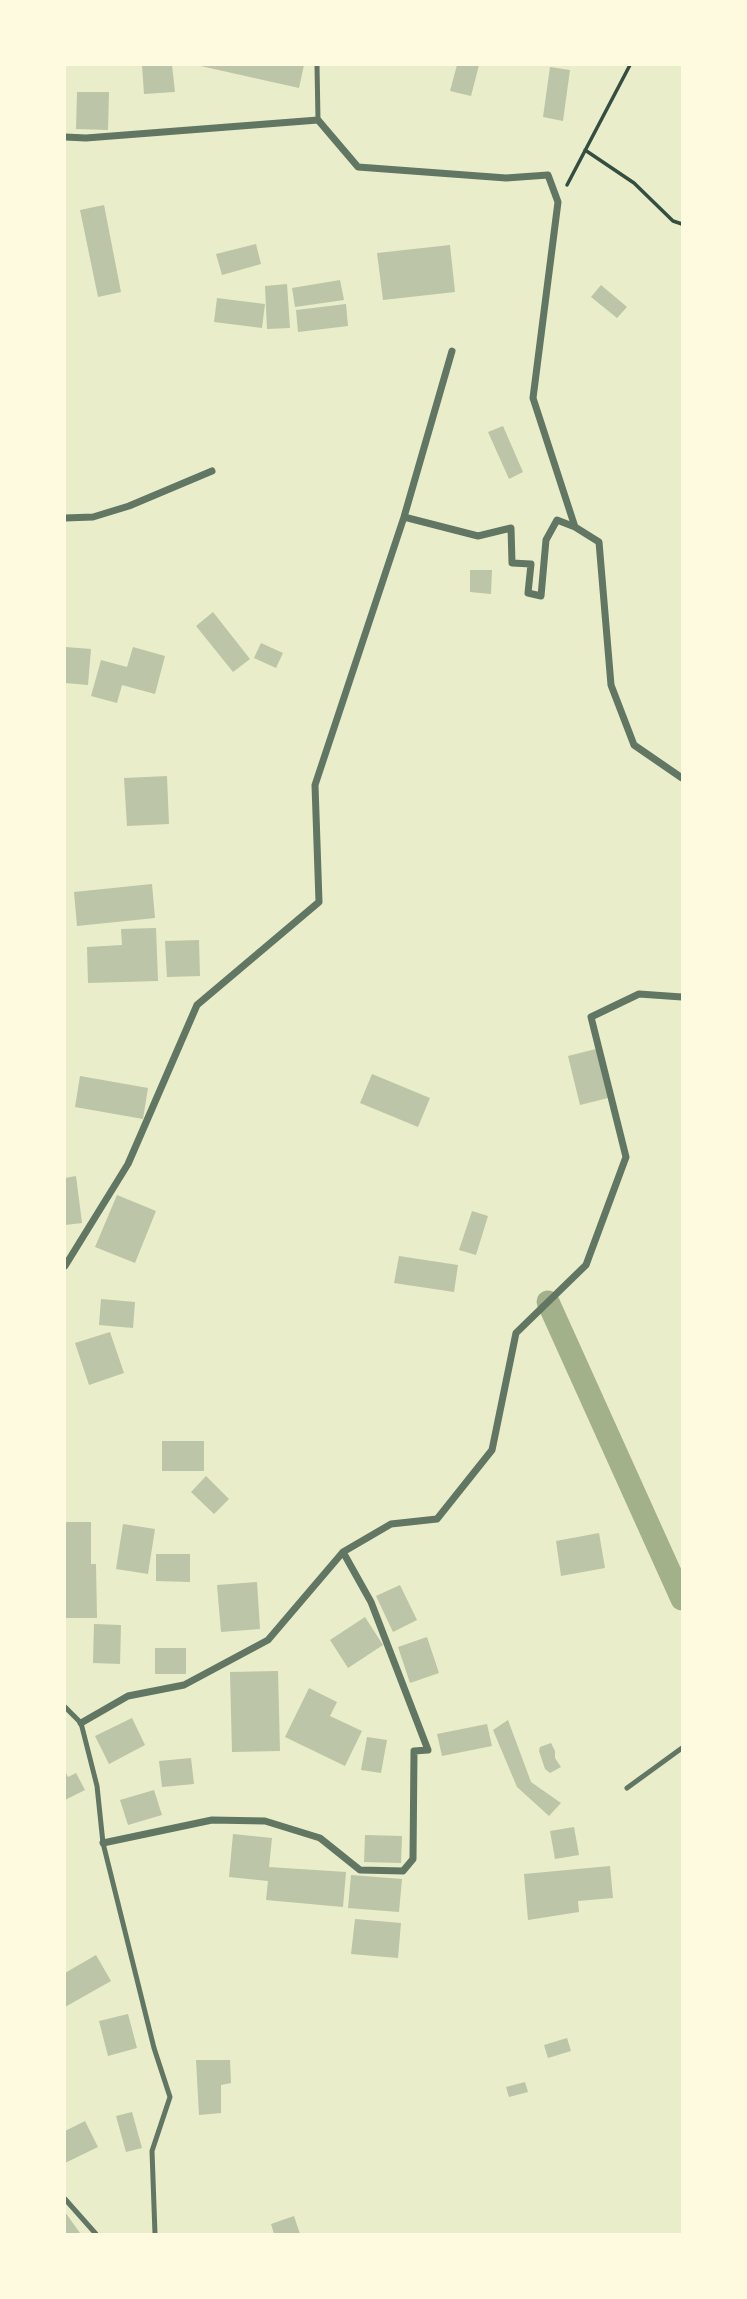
<!DOCTYPE html>
<html>
<head>
<meta charset="utf-8">
<style>
	body { margin:0 }
	#map { position:relative; width:747px; height:2299px; overflow:hidden; background:#e9edc9; font-family:Ubuntu,sans-serif }
	canvas { display:block }
	.frame { position:absolute; inset:0; border:66px solid #fefae0; pointer-events:none }
</style>
</head>
<body>
<div id="map">
<canvas width="747" height="2299"></canvas>
<div class="frame"></div>
</div>
<script>
const context = document.querySelector('canvas').getContext('2d');
context.lineJoin = 'round';
const shape = rows => new Path2D(rows.map(r => 'M' + r).join(''));
function strokePath(path, color, width, dash) { context.strokeStyle = color; context.lineWidth = width; context.lineCap = dash ? 'butt' : 'round'; context.setLineDash(dash || []); context.stroke(path); }
function fill(path, color) { context.fillStyle = color; context.fill(path, 'evenodd'); }
const canal = shape([
	[548,1302,682,1599]
]);
const building = shape([
	[142,65,172,65,175,92,144,94],
	[196,65,304,65,299,88],
	[457,65,479,65,471,96,450,91],
	[550,67,570,70,563,121,543,117],
	[77,92,109,92,108,130,76,129],
	[104,205,121,292,98,297,80,210],
	[256,244,261,264,222,275,216,254],
	[450,245,455,292,383,300,377,253],
	[340,280,344,300,295,307,292,288],
	[287,284,290,328,267,329,265,286],
	[601,285,627,307,617,318,591,297],
	[217,298,265,304,262,328,214,322],
	[346,304,348,326,298,332,296,310],
	[503,426,523,472,509,479,488,432],
	[470,570,492,570,491,594,470,592],
	[213,612,250,659,233,672,196,626],
	[261,643,283,653,276,668,254,658],
	[65,647,91,649,88,685,65,683],
	[133,647,165,656,155,694,122,685,117,703,91,696,101,660,127,667],
	[167,776,169,824,127,826,124,778],
	[152,884,155,918,77,926,74,892],
	[156,928,158,981,88,983,87,947,122,945,121,929],
	[199,940,200,976,167,977,165,941],
	[596,1049,608,1098,580,1105,568,1056],
	[372,1074,430,1098,418,1127,360,1103],
	[80,1076,148,1088,143,1119,75,1107],
	[76,1176,82,1223,65,1225,65,1178],
	[117,1195,156,1211,135,1263,95,1247],
	[472,1211,488,1216,476,1255,459,1250],
	[399,1256,458,1265,454,1292,394,1283],
	[101,1299,135,1302,133,1328,99,1325],
	[110,1332,124,1373,89,1385,75,1343],
	[162,1441,204,1441,204,1471,162,1471],
	[206,1476,229,1499,214,1514,191,1492],
	[65,1522,91,1522,91,1564,96,1564,97,1618,65,1618],
	[123,1524,155,1529,148,1574,116,1569],
	[599,1533,605,1568,561,1576,556,1541],
	[156,1554,190,1554,190,1582,156,1581],
	[257,1582,260,1629,221,1632,217,1585],
	[400,1585,417,1620,393,1632,376,1596],
	[365,1617,383,1645,348,1668,330,1640],
	[94,1624,121,1625,120,1664,93,1663],
	[427,1637,439,1673,410,1683,398,1647],
	[155,1648,186,1648,186,1674,155,1674],
	[278,1671,280,1751,232,1752,230,1672],
	[309,1688,337,1702,330,1716,362,1731,345,1766,285,1737],
	[132,1718,145,1745,109,1764,95,1736],
	[508,1720,531,1782,561,1803,549,1816,517,1787,493,1730],
	[487,1724,492,1746,442,1756,437,1734],
	[367,1737,387,1740,381,1773,361,1770],
	[551,1743,555,1751,555,1758,561,1767,550,1773,545,1769,539,1751,540,1747],
	[191,1758,194,1784,162,1787,159,1761],
	[65,1771,68,1777,76,1773,85,1790,65,1800],
	[154,1790,162,1815,128,1825,120,1800],
	[574,1827,579,1855,555,1859,550,1831],
	[233,1834,272,1838,269,1867,346,1872,343,1907,266,1900,268,1881,229,1877],
	[365,1835,402,1836,401,1863,364,1862],
	[610,1866,613,1898,578,1901,579,1912,528,1920,524,1874],
	[351,1875,402,1879,399,1912,348,1908],
	[355,1919,401,1923,398,1958,351,1954],
	[96,1955,111,1981,65,2007,65,1973],
	[128,2014,137,2048,108,2056,99,2021],
	[567,2038,571,2051,548,2058,544,2045],
	[196,2060,230,2060,231,2083,221,2085,221,2113,199,2115],
	[525,2082,528,2092,509,2097,506,2087],
	[132,2112,142,2148,126,2152,116,2116],
	[85,2121,98,2147,65,2163,65,2131],
	[65,2212,80,2233,79,2234,65,2234],
	[294,2216,300,2234,274,2234,271,2224]
]);
const path = shape([
	[585,150,634,183,673,221,682,224],
	[567,185,630,65]
]);
const service = shape([
	[317,65,318,120],
	[65,1707,81,1723,97,1786,103,1843,154,2048,170,2097,152,2151,155,2234],
	[627,1788,682,1748],
	[65,2199,96,2234]
]);
const minor = shape([
	[65,137,86,138,318,120,358,167,506,178,548,175,558,202,533,398,575,527,599,542,611,685,634,745,682,778],
	[404,517,478,536,511,528,512,563,531,564,528,593,541,596,546,540,557,520,575,527],
	[65,518,93,517,129,506,212,471],
	[65,1266,128,1164,197,1005,319,902,315,785,404,517,452,351],
	[81,1723,128,1696,184,1685,268,1640,343,1552,391,1524,437,1519,492,1450,516,1333,586,1265,626,1157,591,1017,639,994,682,997],
	[103,1843,212,1820,265,1821,320,1838,360,1870,403,1871,413,1859,414,1751,428,1750,371,1602,343,1552]
]);
strokePath(canal, '#a3b18a', 23);
fill(building, '#bcc5a7');
strokePath(path, '#344e41', 3.5);
strokePath(service, '#617663', 5);
strokePath(minor, '#617663', 7);
</script>
</body>
</html>
